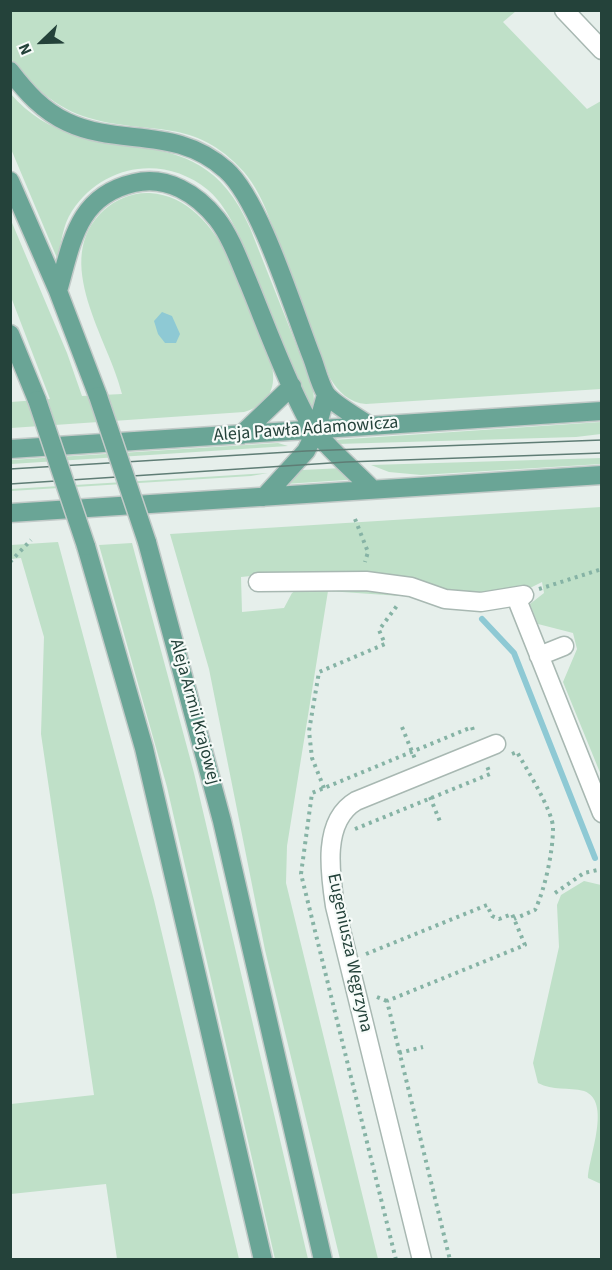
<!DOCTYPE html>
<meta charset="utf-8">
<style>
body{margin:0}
#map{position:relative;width:612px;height:1270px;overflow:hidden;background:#e6efeb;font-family:"Source Sans 3",sans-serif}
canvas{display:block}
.frame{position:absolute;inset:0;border:12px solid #24423a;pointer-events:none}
.north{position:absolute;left:12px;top:12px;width:60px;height:60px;-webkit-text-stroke:4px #f7fbf9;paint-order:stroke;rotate:247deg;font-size:16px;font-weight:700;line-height:24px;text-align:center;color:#24423a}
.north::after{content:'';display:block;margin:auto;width:21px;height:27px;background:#24423a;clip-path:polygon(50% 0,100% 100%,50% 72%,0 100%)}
</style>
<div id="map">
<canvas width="612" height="1270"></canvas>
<div class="frame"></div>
<div class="north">N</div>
</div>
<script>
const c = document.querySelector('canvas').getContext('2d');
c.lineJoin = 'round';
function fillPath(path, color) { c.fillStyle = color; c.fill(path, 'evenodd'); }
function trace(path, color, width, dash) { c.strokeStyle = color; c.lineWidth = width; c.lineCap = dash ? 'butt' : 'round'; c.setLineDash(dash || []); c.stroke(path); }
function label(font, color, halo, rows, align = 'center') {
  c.font = font + ' "Source Sans 3",sans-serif'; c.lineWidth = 4.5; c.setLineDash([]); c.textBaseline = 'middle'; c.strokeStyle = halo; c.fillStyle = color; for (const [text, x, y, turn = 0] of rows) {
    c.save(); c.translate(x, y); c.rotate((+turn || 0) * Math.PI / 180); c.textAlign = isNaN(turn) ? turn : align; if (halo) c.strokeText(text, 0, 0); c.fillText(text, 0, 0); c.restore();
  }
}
fillPath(new Path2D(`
 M11,11H516L503,22L587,109L601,101V389L366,404C350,403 338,392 330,378C315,341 301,304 287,267C275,236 266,198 244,172C194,116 151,136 89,118C55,108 32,86 11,59Z
 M10,93C87,183 196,101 250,228L313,387L315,415L304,396L237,231C229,216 221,201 208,190C164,154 103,164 72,211C62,226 62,243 57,258L11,149Z
 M150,193C224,198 250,310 272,367C277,390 266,406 244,412L11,428V402L50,399L11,297L10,218L67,353L82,396L122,394C110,341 49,260 104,210C116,199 133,192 150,193Z
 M601,422V434L576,437L337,444L334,440Z
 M278,443L288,446L11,464V460Z
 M602,458L601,464L421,475L389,472L371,465Z
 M343,468L360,479L285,484L302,470Z
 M268,473L251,476L11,491V489Z
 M601,507V775L563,682L577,649L573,633L538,624L530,604L544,593L542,582L524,591L497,596L261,575L241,577L242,612L284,608L292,593L302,586L404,591L400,596L328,591L287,846L286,883L378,1259H340L265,950L209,669L170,534Z
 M58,542L154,900L239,1259H117L106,1184L11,1194V1104L94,1095L41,734L44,637L21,558L11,559V545Z
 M132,543L194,773L308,1259H275L167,787L99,545Z
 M584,881L601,885V1184L588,1178C589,1156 612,1101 584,1091C568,1087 553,1091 538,1083L533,1063L559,947L557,905L561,895Z`), '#bfe0c8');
fillPath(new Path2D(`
 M162,312L172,316L180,334L176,343H165L158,334L154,321Z`), '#8ec9d4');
trace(new Path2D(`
 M482,619L514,653L595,858`), '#8ec9d4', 6);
const minor = new Path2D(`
 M564,10L602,50
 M258,582L366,581L411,587L445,599L481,602L524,595
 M516,597L602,813
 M539,656L564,646
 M422,1260L335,906C330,873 322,821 356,801L496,744`);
const major = new Path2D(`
 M10,71C26,92 43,111 67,122C120,147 176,125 226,170C260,200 293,309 311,355C316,367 319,383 326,394C333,404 359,418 370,426
 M10,181L58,291L98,396
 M58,291C72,242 77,196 134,183C167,175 197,194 217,219C231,237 240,263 249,284C267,328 283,373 305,415C320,443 350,466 372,489
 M10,334L37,400
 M241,435L292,386
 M10,449L602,411
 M264,497L306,451L316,431L326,395
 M10,513L602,475
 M147,542L222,821L323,1260
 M86,546L144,748L263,1260`);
trace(minor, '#a8b8b2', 21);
trace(major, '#c2cac8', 21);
trace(new Path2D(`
 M355,519L368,552L365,562
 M10,562L31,540
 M539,589L602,569
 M402,727L415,759
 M512,754L517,752C526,768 553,811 553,828C553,852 545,889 535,910L514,919
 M324,788L312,758L309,731L319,672L385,644L379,630L399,603
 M430,797L441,824
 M355,829L490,774L487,766
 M555,893L584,873L602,869
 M366,954L487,905L492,916L499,919L512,914L525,945L387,1001L450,1260
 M377,997L387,1001
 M399,1053L423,1047
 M396,1260L301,874L312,793L472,727L474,734`), '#86b3a5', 4, [3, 4.5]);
trace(minor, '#fff', 18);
trace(major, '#6aa596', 18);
trace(new Path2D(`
 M10,469L306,451L602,440
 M10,484L346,462L602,453`), '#5f7d75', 1.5);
const majorBridge = new Path2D(`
 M98,396L147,542
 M37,400L86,546`);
trace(majorBridge, '#c2cac8', 21, []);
trace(majorBridge, '#6aa596', 18);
label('18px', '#24423a', '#f7fbf9', [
 ["Aleja Pawła Adamowicza",306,430,-4],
 ["Aleja Armii Krajowej",194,712,75],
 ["Eugeniusza Węgrzyna",349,953,78]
]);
</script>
